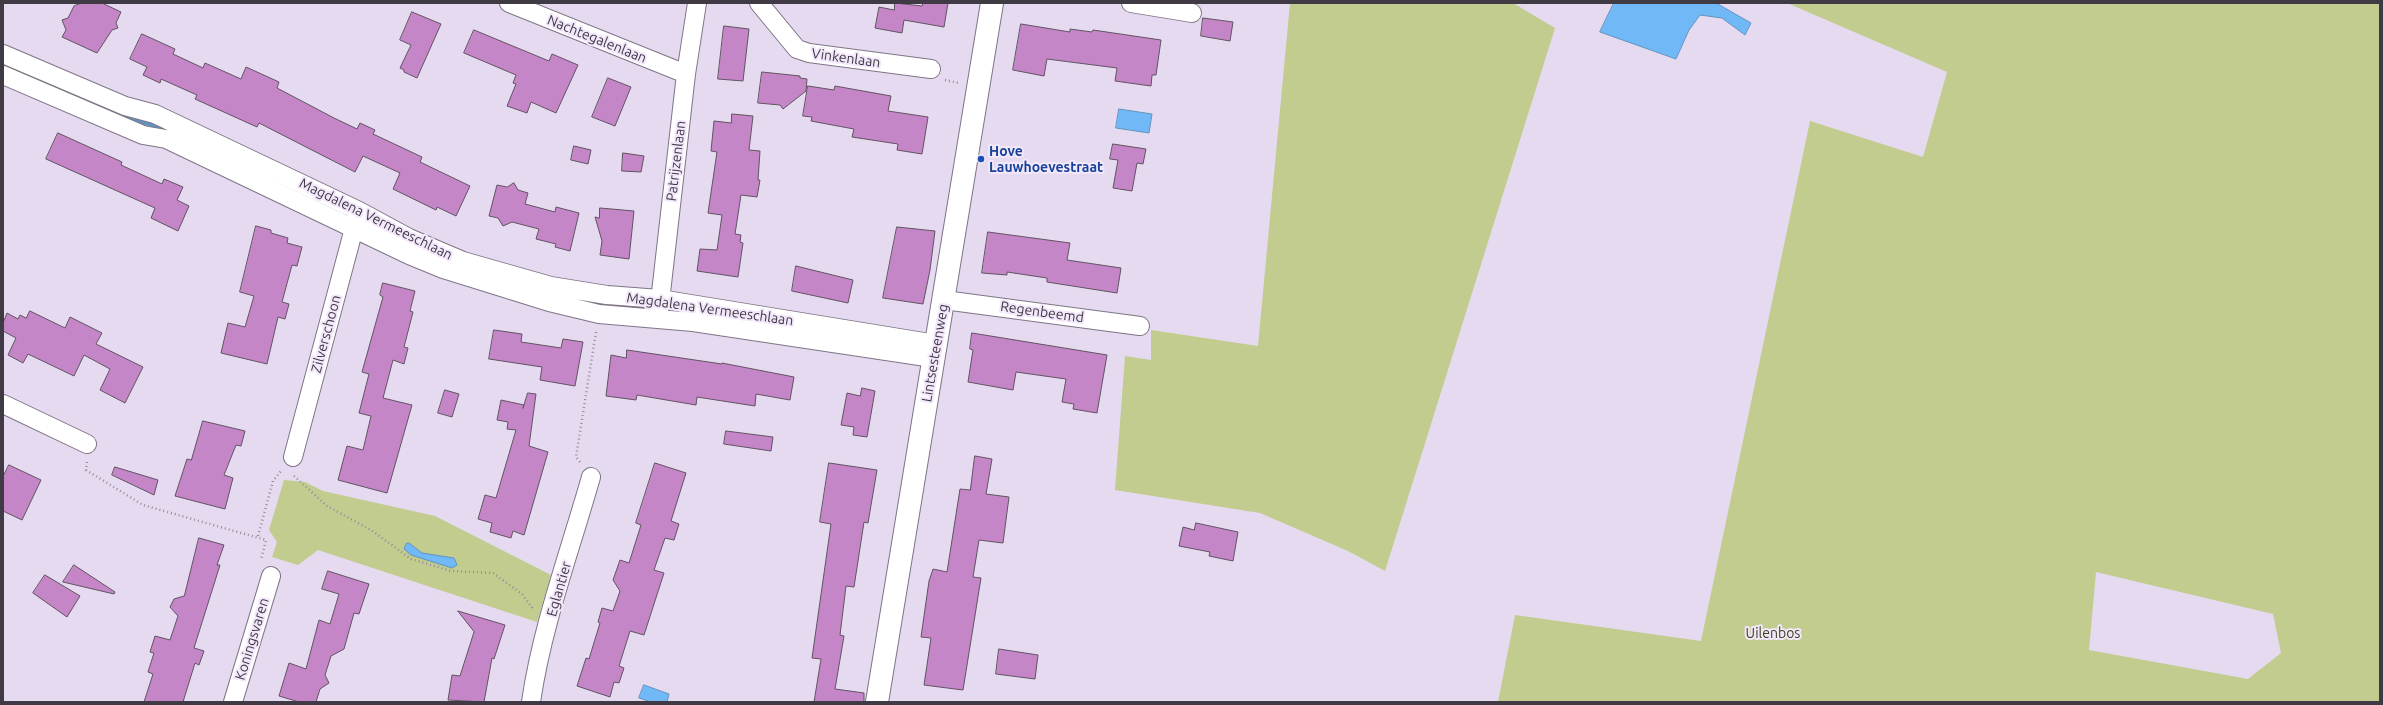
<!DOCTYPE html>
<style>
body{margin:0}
#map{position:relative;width:2383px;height:705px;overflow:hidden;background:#e5daef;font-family:Ubuntu,sans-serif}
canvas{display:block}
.frame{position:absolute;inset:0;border:4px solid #3f3a43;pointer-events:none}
</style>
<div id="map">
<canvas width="2383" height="705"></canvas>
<div class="frame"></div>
</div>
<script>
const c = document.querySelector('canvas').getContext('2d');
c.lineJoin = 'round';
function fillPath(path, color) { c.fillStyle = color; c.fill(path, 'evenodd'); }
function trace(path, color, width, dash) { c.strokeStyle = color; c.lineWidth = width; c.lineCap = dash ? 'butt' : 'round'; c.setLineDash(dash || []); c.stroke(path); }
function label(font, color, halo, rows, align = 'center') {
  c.font = font + ' Ubuntu,sans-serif'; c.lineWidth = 4; c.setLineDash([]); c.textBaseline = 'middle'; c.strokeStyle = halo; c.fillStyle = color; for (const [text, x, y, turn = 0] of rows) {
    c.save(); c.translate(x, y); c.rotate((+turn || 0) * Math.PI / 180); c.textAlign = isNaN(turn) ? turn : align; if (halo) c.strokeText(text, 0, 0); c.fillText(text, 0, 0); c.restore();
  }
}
fillPath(new Path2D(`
 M1290,3H1513L1555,28L1385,571L1348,551L1260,513L1115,490L1125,356L1151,360V330L1258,346Z
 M1787,3H2380V702H1498L1515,615L1701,641L1810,121L1923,157L1947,72ZM2096,572L2273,614L2281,653L2248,679L2089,650Z
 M284,480L305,482L323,491L435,516L551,575L537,622L318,550L298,565L272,557L277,542L269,530Z`), '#c1cc8e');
const water = new Path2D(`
 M1614,3H1716L1751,23L1745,35L1722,18L1700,15L1689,30L1676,59L1600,32Z
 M1119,109L1152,114L1149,133L1116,128Z
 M409,543L422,553L454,558L457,565L452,568L411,555L404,549L406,544Z
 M644,685L669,694L667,702H651L639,698Z`);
fillPath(water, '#71b9f6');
trace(water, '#6293c0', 1);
trace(new Path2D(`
 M71,93L135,120L156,125L175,133
 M588,302L612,305`), '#6293c0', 5.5);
const building = new Path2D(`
 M82,3H102L121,12L116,23L118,28L112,30L97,53L62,37L66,30L62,20L68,18L74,6Z
 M895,3L922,6L923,3H948L944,27L904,20L902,33L875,28L879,7L894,10Z
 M412,12L441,24L417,78L404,72V70L400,68L411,45L400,40Z
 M1203,18L1233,22L1230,41L1201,36Z
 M1021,24L1070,32V29L1092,32L1093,30L1161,40L1156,75H1152L1151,86L1115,81L1117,68L1047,59L1044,76L1013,70Z
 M724,26L749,29L743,81L718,79Z
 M474,30L549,61L552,54L578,65L556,113L531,102L527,113L507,106L516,84L513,83L516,75L464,53Z
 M142,34L175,49L173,54L203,68L205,63L241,79L246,67L279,82L277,88L334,118L357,129L360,123L375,130L373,134L422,157L420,162L470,186L456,216L437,207L436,210L393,189L400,173L363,156L355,172L259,123L257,127L195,99L197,95L161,79L160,83L143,75L147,67L130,59Z
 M762,72L800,76V78L807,79L806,91L783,109L780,105L758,103Z
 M608,78L631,87L615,126L592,117Z
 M808,86L834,90L835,86L891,96L888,111L928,117L922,154L897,150L898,144L852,137L854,129L811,121L812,117L803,116Z
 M732,114L753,116L749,150L760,151L758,180H760L757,197L741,195L735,234L741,235L740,242L743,243L738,277L697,271L700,249L717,250L722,215L708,213L717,152L711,151L714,121L731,123Z
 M58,133L122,162L121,165L162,184L164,179L183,187L177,200L189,206L178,231L151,218L155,208L46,159Z
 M1113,144L1146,149L1143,164L1137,163L1132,191L1113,188L1118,160L1110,159Z
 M574,146L591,150L588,164L571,160Z
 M623,153L644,156L641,172L622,171Z
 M514,183L518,190L528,193L525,204L555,212L556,207L579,213L570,251L555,247L556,244L536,239L539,229L512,222L503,226L498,218L489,216L497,185L507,187Z
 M600,208L634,211L629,259L600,255L602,241L595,217L599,218Z
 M256,226L271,230V233L288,238L287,243L302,247L297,266L292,265L282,302L289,304L285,319L278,317L267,364L221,353L228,323L245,327L254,296L240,292Z
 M897,227L935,231L930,270L923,304L883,298Z
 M988,232L1070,243L1067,260L1121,268L1117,293L1047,282V278L1007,272V275L982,273Z
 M796,266L853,280L848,303L792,291Z
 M383,283L415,291L410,311L413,312L404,347L408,348L404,364L393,360L383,398L412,405L387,493L338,480L347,446L363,450L371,416L359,413L369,374L362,372L383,297L380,295Z
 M30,311L65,328L70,317L102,333L96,344L143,367L125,403L100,390L110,369L84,355L74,376L28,354L23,363L8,355L16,338L3,331V323L7,313L18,319L20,315L26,318Z
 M494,330L522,334L521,342L561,348L563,339L583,342L575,386L540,380L542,367L489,359Z
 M972,333L1107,355L1097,413L1073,409L1074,404L1062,402L1066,379L1016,372L1013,390L968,382L973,350L970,349Z
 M627,350L722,364V363L794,377L790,400L756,394L755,406L697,397L696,405L637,395L636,400L606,396L611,355L626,358Z
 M862,388L875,391L867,437L853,435L854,427L841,425L847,393L860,396Z
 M445,390L459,394L452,417L438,413Z
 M528,393L536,394L529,446L548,452L524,535L513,531L511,538L490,532L492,523L478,519L485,495L496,498L516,430L507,429L508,422L497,420L501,400L524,405L523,408Z
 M203,421L245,431L241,446L236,445L224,475L233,478L225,509L175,496L187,459L191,460Z
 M726,431L773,437L771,451L724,444Z
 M975,456L992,459L986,494L1009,497L1003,543L979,540L973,577L981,578L963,690L924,685L931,638L921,637L929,581L933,569L947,572L960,489L970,490Z
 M655,463L686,473L671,521L679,524L674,540L665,538L654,570L664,573L644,635L630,631L619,666L624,668L619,683L614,682L610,697L577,686L586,658L589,659L600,623L598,622L602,608L613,611L620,591L613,580L620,560L629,563L641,525L636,523Z
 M829,463L877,470L868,523L864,522L854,587L846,586L840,635L844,636L835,689L864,693V702H814L821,659L812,658L831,524L820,522Z
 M9,465L41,480L22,520L3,511V477Z
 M115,467L158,480L154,495L112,475Z
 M1196,523L1238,532L1233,561L1209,556L1210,552L1179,546L1183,527L1194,530Z
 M199,538L224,545L217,565H220L194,648L204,651L199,665L195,663L183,702H144L153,674L148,672L154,653L150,652L155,636L170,640L178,616L170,607L174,599L184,596Z
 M74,565L115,592L114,594L63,582Z
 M328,571L369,584L359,614L354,613L344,649L331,656L325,675L329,683L320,689L316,702H299L279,696L289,663L306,669L319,620L330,624L339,594L322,589Z
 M45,575L80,596L67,617L33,593Z
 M458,611L505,625L494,659L492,658L484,702L448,700L452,675L460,676L474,632Z
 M999,649L1038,655L1035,679L996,674Z`);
fillPath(building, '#c486c7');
trace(building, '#615362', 1);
const street = new Path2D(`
 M509,3L686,74
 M759,3L797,49L809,53L931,69
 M1131,3L1192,13
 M3,54L125,106L155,114L359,211L409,238L463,261L551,286L607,295L660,299L936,344
 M3,75L143,135L166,139L409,255L443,269L549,302L599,314L693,322L933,358
 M944,300L1140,326
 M659,310L686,74L697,3
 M3,404L87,444
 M293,457L357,217
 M233,702L271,576
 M531,702C542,626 570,551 591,477`);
const secondary = new Path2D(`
 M877,702L992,3`);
trace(street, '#7f7587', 20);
trace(secondary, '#7f7587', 24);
trace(new Path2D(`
 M945,80L959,83
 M87,462L86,470L143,505L266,540L261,560
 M580,462L576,457L596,332
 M294,476L327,506L371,530L411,559L451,571L493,573L522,594L533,609
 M258,536L273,481L281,471`), '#958d9c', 2.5, [1, 3]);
trace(street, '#fff', 18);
trace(secondary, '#fff', 22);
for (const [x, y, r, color] of [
 [981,159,4,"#1a4fb4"]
]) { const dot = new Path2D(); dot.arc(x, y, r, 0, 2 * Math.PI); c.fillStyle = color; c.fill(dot); trace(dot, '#f3e7fc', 1.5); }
label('14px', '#3f3a43', '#f3e7fc', [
 ["Nachtegalenlaan",597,39,22],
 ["Vinkenlaan",846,58,8],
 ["Patrijzenlaan",676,161,-83],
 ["Magdalena Vermeeschlaan",376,219,26],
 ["Magdalena Vermeeschlaan",710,309,8],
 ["Regenbeemd",1042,312,8],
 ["Zilverschoon",326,334,-75],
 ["Lintsesteenweg",935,353,-80],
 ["Eglantier",559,589,-74],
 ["Koningsvaren",252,639,-73]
]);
label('bold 14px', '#164399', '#f3e7fc', [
 ["Hove",989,151],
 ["Lauwhoevestraat",989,167]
], 'left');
label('14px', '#3d421d', '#f3e7fc', [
 ["Uilenbos",1773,633]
]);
</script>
